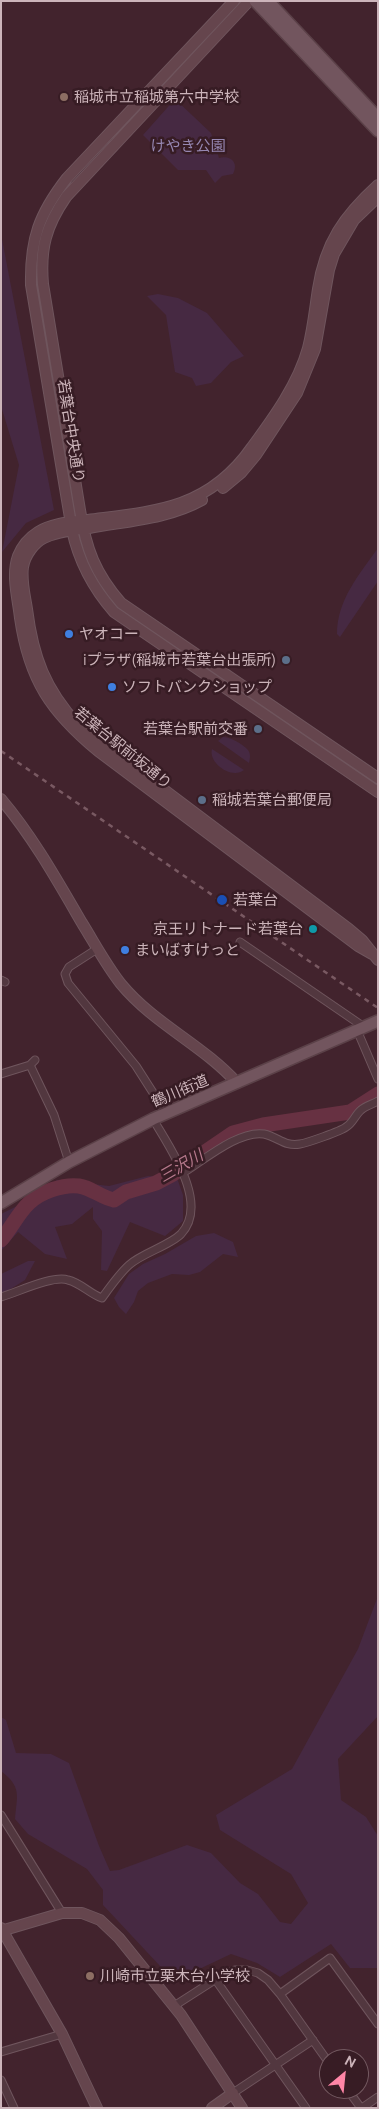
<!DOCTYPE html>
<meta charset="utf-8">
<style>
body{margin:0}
#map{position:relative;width:379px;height:2109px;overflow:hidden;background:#42232d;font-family:Ubuntu,sans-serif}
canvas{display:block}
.frame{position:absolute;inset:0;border:2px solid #ccb4ba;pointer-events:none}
.north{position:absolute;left:319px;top:2049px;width:50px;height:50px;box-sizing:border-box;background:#371c24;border:1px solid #735960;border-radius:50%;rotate:28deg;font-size:14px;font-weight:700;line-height:20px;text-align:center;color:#ccb4ba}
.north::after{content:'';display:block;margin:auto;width:18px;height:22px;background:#ff86a7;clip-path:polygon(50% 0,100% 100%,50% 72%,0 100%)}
</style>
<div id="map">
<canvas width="379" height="2109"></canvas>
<div class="frame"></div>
<div class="north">N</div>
</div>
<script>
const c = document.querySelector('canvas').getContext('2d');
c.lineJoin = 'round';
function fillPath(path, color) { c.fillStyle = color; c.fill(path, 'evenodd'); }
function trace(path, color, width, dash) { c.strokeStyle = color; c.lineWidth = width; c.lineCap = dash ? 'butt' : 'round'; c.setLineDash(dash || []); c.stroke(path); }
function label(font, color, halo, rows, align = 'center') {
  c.font = font + ' Ubuntu,"Noto Sans JP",sans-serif'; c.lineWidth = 5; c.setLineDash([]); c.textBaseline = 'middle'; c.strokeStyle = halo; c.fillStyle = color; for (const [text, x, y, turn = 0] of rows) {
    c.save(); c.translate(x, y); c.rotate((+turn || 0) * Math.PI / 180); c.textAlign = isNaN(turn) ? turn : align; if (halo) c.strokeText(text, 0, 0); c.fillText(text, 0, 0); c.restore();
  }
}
fillPath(new Path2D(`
 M175,99L211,133L219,158C231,155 239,163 233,174L222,176L215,183L206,170H178L143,135Z
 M1,234L54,510L26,523L2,552L19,465L1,406Z
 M158,294L178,298L207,313L244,356L231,362L211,383L196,386L192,378L175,372L166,315L147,296Z
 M378,548V581L340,637L337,634C337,600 359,575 378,548Z
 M223,737C230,737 243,744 248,750C251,754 250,759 249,763L218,741Z
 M212,749L244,770C232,780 208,763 212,749Z
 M148,1176L177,1178L183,1195V1221L165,1236L130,1222L107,1271L101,1270L102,1231L93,1219V1207L72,1224L55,1227L67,1259L45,1254L18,1232L1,1251V1214L35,1197L57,1180L109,1186Z
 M214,1233L233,1242L238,1257L223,1254L200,1272L189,1275L172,1274L148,1283L138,1291L134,1302L126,1314L119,1307L114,1298L129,1274L143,1264L165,1254L196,1236Z
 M28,1261H35L25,1280L1,1295V1274Z
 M378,1596V1716L338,1759L341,1800L366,1817L378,1836V1968H350L331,1944L280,1977L257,1963L231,1954L174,1981L103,1905V1890L87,1869L28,1834L15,1819C17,1795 22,1787 1,1771V1717L6,1720L16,1753L51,1754L69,1763L99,1846L110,1871L119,1870L187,1845L211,1853L240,1883L258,1894L280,1922L291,1924L308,1903L291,1874L220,1830L216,1815L292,1769L358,1649Z`), '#462942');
trace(new Path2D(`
 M1,1240C11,1229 18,1213 29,1203C40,1192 63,1184 79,1186C92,1188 102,1198 114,1200L126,1192L156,1183L173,1174L233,1133L263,1125L350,1112L378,1094`), '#673142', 15);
const street = new Path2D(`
 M240,942L364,1027
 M97,949L69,967L65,974L68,983L136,1066L166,1113
 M1,980L5,982
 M357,1030L378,1079
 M35,1060L30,1065L54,1115L69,1162
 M1,1074L30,1065
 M183,1173C204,1160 239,1130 264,1134C278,1137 285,1147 300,1144C307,1143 341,1131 346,1127C353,1123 355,1115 361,1110C365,1106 373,1104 378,1101
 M1,1297C18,1292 53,1275 68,1280C81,1283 90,1294 102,1298C110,1287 119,1274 129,1265C142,1253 169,1246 181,1234C210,1203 169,1147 153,1119
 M1,1815L62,1913
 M215,1979L306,2108
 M280,1994L330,1958L378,2024
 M174,2006L224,1974L235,1970H247L258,1973L268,1980L280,1994L329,2063
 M1,2052L62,2034
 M1,2080L14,2108
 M347,2089L361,2108
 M233,2093L313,2040
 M362,2108L378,2097`);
const secondary = new Path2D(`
 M234,1L67,178C39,214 30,239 31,285L72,530C79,562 92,587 114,612L378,792
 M249,1L66,197C46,226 40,248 43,284L80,510C86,549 95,573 121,603L378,778
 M223,488L241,473L256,455L297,393L315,349L329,270L334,254L354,220L378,197
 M202,500C168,519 127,521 89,528C74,530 58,531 44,538C34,543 25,555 23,567C21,581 25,596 27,609C33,657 45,689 78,725L349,929L362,940L378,960
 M1,799C33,837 57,880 82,923C95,944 106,965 121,984C154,1024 203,1045 237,1083
 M372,954L358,946L98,751C51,712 29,680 20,618C18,599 11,575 18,556C22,546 30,537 38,532C52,523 72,522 88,520C118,516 153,513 181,503C211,492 234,473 252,447C274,417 298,384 308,348C313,329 315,308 318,289C325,243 344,216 378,185
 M1,1928L62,2034L97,2108
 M1,1931L62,1913H82L100,1920L119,1938L181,2015L242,2108
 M212,2108L233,2093`);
const primary = new Path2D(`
 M255,1L378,131
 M268,1L378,118
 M1,1203L69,1162L153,1119L378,1021`);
trace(street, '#6f555d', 9);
trace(secondary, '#6f555d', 12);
trace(primary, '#5b4148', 14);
trace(street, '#52373f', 7);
trace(secondary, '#65454d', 10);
trace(primary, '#72555e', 11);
trace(new Path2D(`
 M1,751L378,1008`), '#795962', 2.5, [5, 5]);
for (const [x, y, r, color] of [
 [64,97,5,"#8d6e63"],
 [69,634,5,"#3f7fe0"],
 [286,660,5,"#5c6f8a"],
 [112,687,5,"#3f7fe0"],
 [258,729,5,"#5c6f8a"],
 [202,800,5,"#5c6f8a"],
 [222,900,6,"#1a4fb4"],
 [313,929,5,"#0f9aa8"],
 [125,950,5,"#3f7fe0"],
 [90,1976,5,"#8d6e63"]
]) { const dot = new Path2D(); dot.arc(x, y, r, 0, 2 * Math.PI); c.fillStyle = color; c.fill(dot); trace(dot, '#371c24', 2); }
label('15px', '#ccb4ba', '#371c24', [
 ["稲城市立稲城第六中学校",74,97],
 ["ヤオコー",79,634],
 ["iプラザ(稲城市若葉台出張所)",276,660,"right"],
 ["ソフトバンクショップ",122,687],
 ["若葉台駅前交番",248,729,"right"],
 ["稲城若葉台郵便局",212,800],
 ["若葉台",233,900],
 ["京王リトナード若葉台",303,929,"right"],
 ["まいばすけっと",135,950],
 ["川崎市立栗木台小学校",100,1976]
], 'left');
label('15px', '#9687b2', '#371c24', [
 ["けやき公園",188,146]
]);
label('15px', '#ccb4ba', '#371c24', [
 ["若葉台中央通り",71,431,81],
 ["若葉台駅前坂通り",123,748,39],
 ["鶴川街道",180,1091,-23]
]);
label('italic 16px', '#b6798c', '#371c24', [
 ["三沢川",181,1166,-30]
]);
</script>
